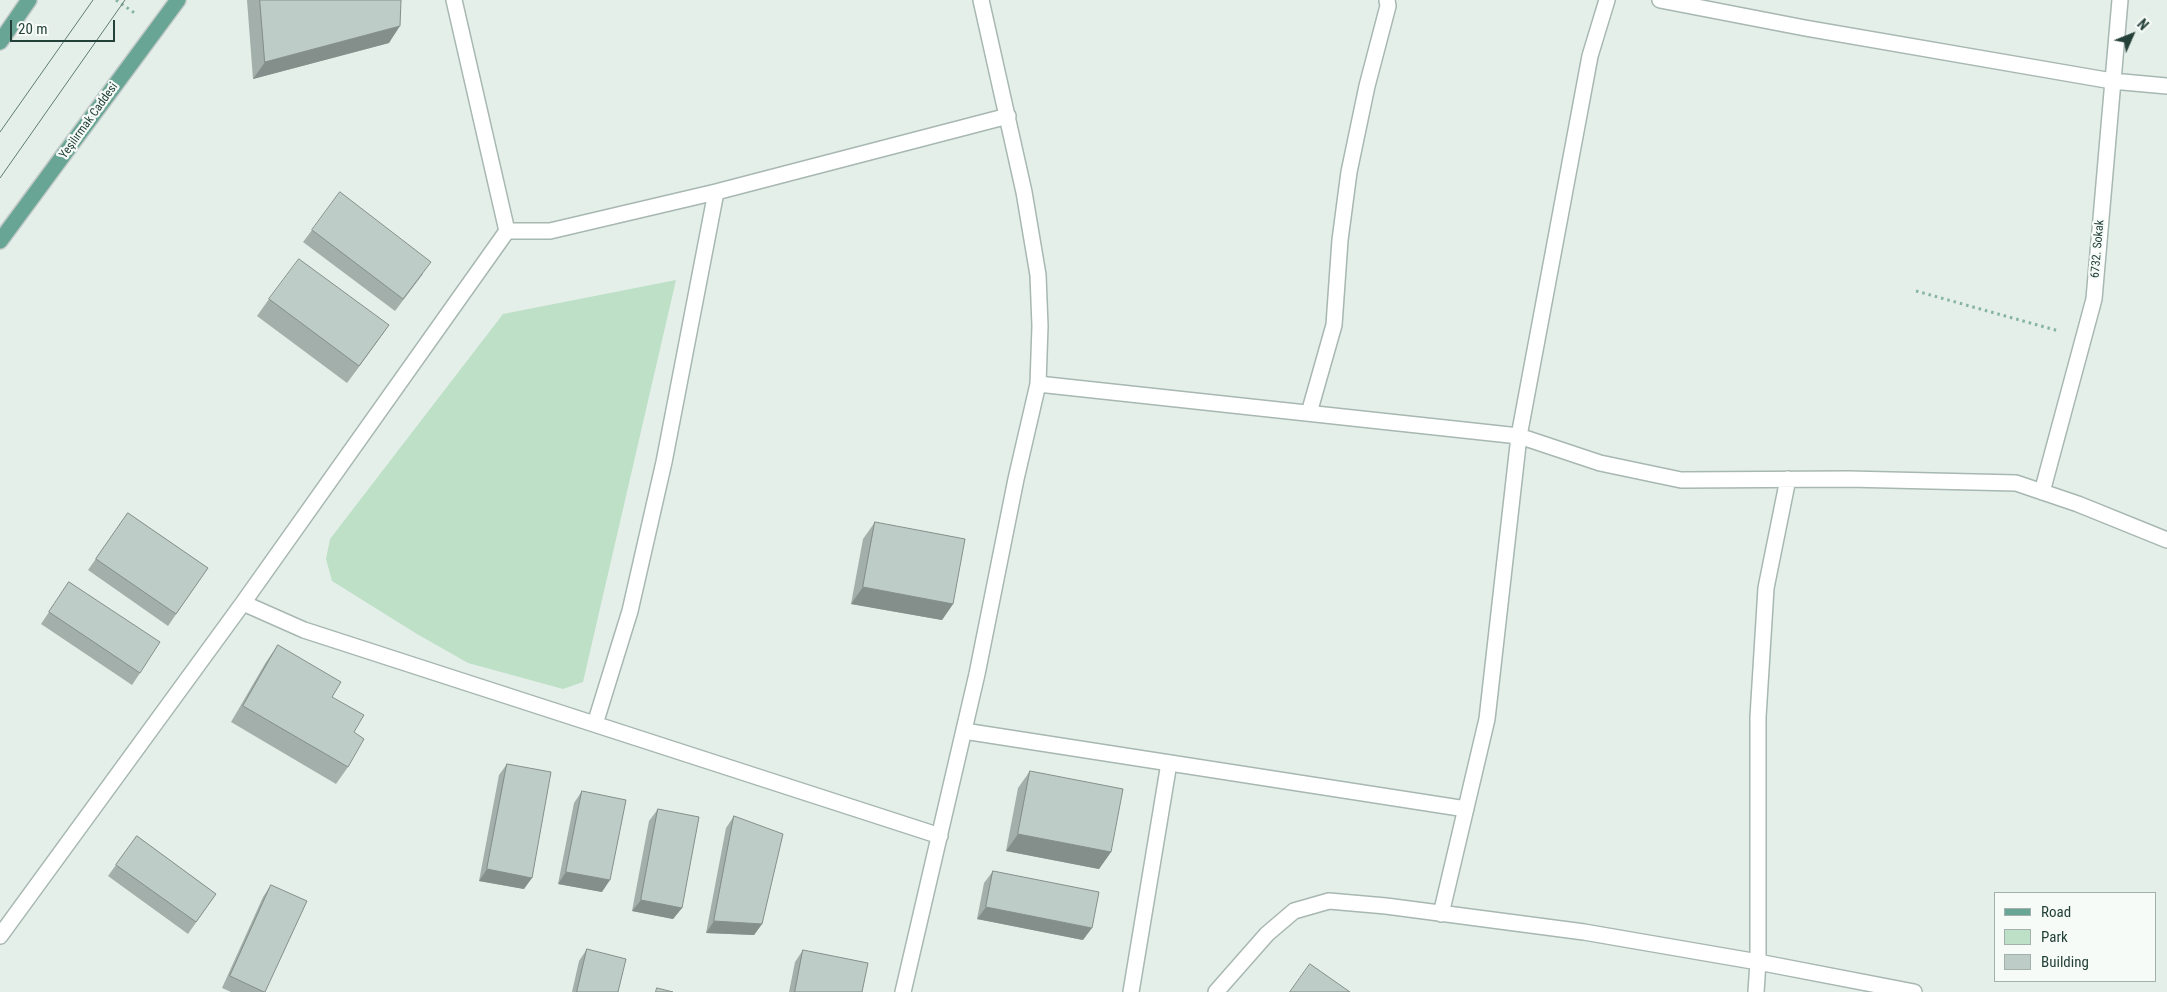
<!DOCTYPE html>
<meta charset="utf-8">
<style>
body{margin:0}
#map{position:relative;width:2167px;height:992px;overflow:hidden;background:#e5efea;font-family:"Roboto Condensed",sans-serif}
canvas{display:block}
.legend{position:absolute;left:1994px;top:892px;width:162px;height:90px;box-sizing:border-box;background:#f6fbf8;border:1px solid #a2b1ac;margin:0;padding:6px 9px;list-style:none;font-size:15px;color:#244139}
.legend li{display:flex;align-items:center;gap:10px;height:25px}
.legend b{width:25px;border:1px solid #a2b1ac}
.north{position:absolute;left:2107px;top:10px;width:50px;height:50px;-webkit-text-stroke:4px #f6fbf8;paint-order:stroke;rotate:46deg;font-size:14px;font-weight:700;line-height:20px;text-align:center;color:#244139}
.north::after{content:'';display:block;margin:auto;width:18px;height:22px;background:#244139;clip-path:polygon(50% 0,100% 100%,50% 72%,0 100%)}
.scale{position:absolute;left:10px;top:20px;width:105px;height:22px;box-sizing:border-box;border:2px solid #244139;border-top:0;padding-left:6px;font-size:15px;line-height:18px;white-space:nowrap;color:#244139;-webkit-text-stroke:4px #f6fbf8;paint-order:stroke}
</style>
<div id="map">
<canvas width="2167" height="992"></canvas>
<ul class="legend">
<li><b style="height:6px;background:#69a595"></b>Road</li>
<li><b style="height:14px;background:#bee0c7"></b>Park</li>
<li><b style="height:14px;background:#bdccc6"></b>Building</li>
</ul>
<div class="north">N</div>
<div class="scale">20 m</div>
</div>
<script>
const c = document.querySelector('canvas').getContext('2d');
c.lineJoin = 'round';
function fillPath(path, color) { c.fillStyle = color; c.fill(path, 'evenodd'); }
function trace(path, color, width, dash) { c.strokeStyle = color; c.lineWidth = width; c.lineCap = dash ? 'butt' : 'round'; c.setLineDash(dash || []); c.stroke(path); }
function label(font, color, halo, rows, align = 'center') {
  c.font = font + ' "Roboto Condensed",sans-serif'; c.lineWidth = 4.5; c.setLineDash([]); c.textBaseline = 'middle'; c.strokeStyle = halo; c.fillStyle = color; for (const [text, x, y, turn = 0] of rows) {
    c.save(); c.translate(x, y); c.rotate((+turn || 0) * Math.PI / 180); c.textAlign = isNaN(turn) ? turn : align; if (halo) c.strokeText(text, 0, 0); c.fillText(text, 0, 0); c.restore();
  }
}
fillPath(new Path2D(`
 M676,280L583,682L563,689L468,663L417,634L332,581L326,559L330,539L503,314Z`), '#bee0c7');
const minor = new Path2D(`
 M1660,0L1805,28L2112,81L2167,86
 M507,231H550L716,192L1008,116
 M1038,384L1519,436L1600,463L1681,480L1848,479L2016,483L2078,504L2167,540
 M1309,413L1334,325L1340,240L1349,172L1367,86L1388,6L1387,0
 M2042,492L2094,299L2120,0
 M243,603L304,630L940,836
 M595,724L630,611L664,462L716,192
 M964,731L1466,809
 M1441,914L1487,719L1519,436L1590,56L1607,0
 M0,936L243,603L507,231L454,0
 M903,992L977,674L1016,479L1038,384L1040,326L1038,275L1024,192L981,0
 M1131,992L1169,763
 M1216,992L1267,934L1294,911L1329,901L1386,906L1584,932L1758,962L1914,992
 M1756,992L1758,962V717L1766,588L1788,479`);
const primary = new Path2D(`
 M0,42L29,0
 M0,241L178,0`);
trace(minor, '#a7b7b1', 18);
trace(primary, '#c2cac8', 18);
trace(new Path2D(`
 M116,0L136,14
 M1916,291L2059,331`), '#85b3a4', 3, [2.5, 4]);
trace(minor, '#fff', 15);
trace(primary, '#69a595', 15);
trace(new Path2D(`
 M0,132L93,0
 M0,178L125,0`), '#5f7c74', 1);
fillPath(new Path2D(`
 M247,0H401L389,43L253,79Z
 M312,230L423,274L395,311L303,242Z
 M269,299L389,325L347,383L257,316Z
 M128,513L208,568L168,626L88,570Z
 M875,522L953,604L942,620L851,604L863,539Z
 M69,582L140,673L132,685L41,624Z
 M278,645L332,697L354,732L348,767L336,784L231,722L266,662Z
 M507,764L524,889L479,881L499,775Z
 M1030,771L1111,852L1099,869L1006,851L1018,788Z
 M582,791L602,892L558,884L574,803Z
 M658,809L682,908L673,919L632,911L649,821Z
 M734,816L762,924L754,935L706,933L726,828Z
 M137,836L216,894L188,934L108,876Z
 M993,871L1083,940L977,919L984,883Z
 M271,885L265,992H231L222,988L263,897Z
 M587,949L618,992H572L579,961Z
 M803,950L862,992H789L795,962Z`), '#a3afaa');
fillPath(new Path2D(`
 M400,26L389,43L253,79L265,62Z
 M389,325L377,342L347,383L359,366Z
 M863,587L953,604L942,620L851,604Z
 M1018,834L1111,852L1099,869L1006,851Z
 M487,869L532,878L524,889L479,881Z
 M566,872L610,880L602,892L558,884Z
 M641,900L682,908L673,919L632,911Z
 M986,907L1092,928L1083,940L977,919Z
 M714,921L762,924L754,935L706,933Z`), '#848f8b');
const building = new Path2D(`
 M260,0H401L400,26L265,62Z
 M340,192L431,262L403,299L312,230Z
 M299,259L389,325L359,366L269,299Z
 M128,513L208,568L176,614L96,559Z
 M875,522L965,539L953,604L863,587Z
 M69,582L160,642L140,673L49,612Z
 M278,645L341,682L332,697L364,715L354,732L364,739L348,767L243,706Z
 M507,764L551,772L532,878L487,869Z
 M1030,771L1123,789L1111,852L1018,834Z
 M582,791L626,800L610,880L566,872Z
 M658,809L699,817L682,908L641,900Z
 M734,816L783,834L762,924L714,921Z
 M137,836L216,894L196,922L116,865Z
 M993,871L1099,892L1092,928L986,907Z
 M271,885L307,901L265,992H264L230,976Z
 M587,949L626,959L618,992H577Z
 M803,950L868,963L862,992H795Z
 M1310,964L1350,992H1290Z
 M657,988L673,992H656Z`);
fillPath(building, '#bdccc6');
trace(building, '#848f8b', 1);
label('12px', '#244139', '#f6fbf8', [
 ["Yeşilırmak Caddesi",89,121,-54],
 ["6732. Sokak",2098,249,-85]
]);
</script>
